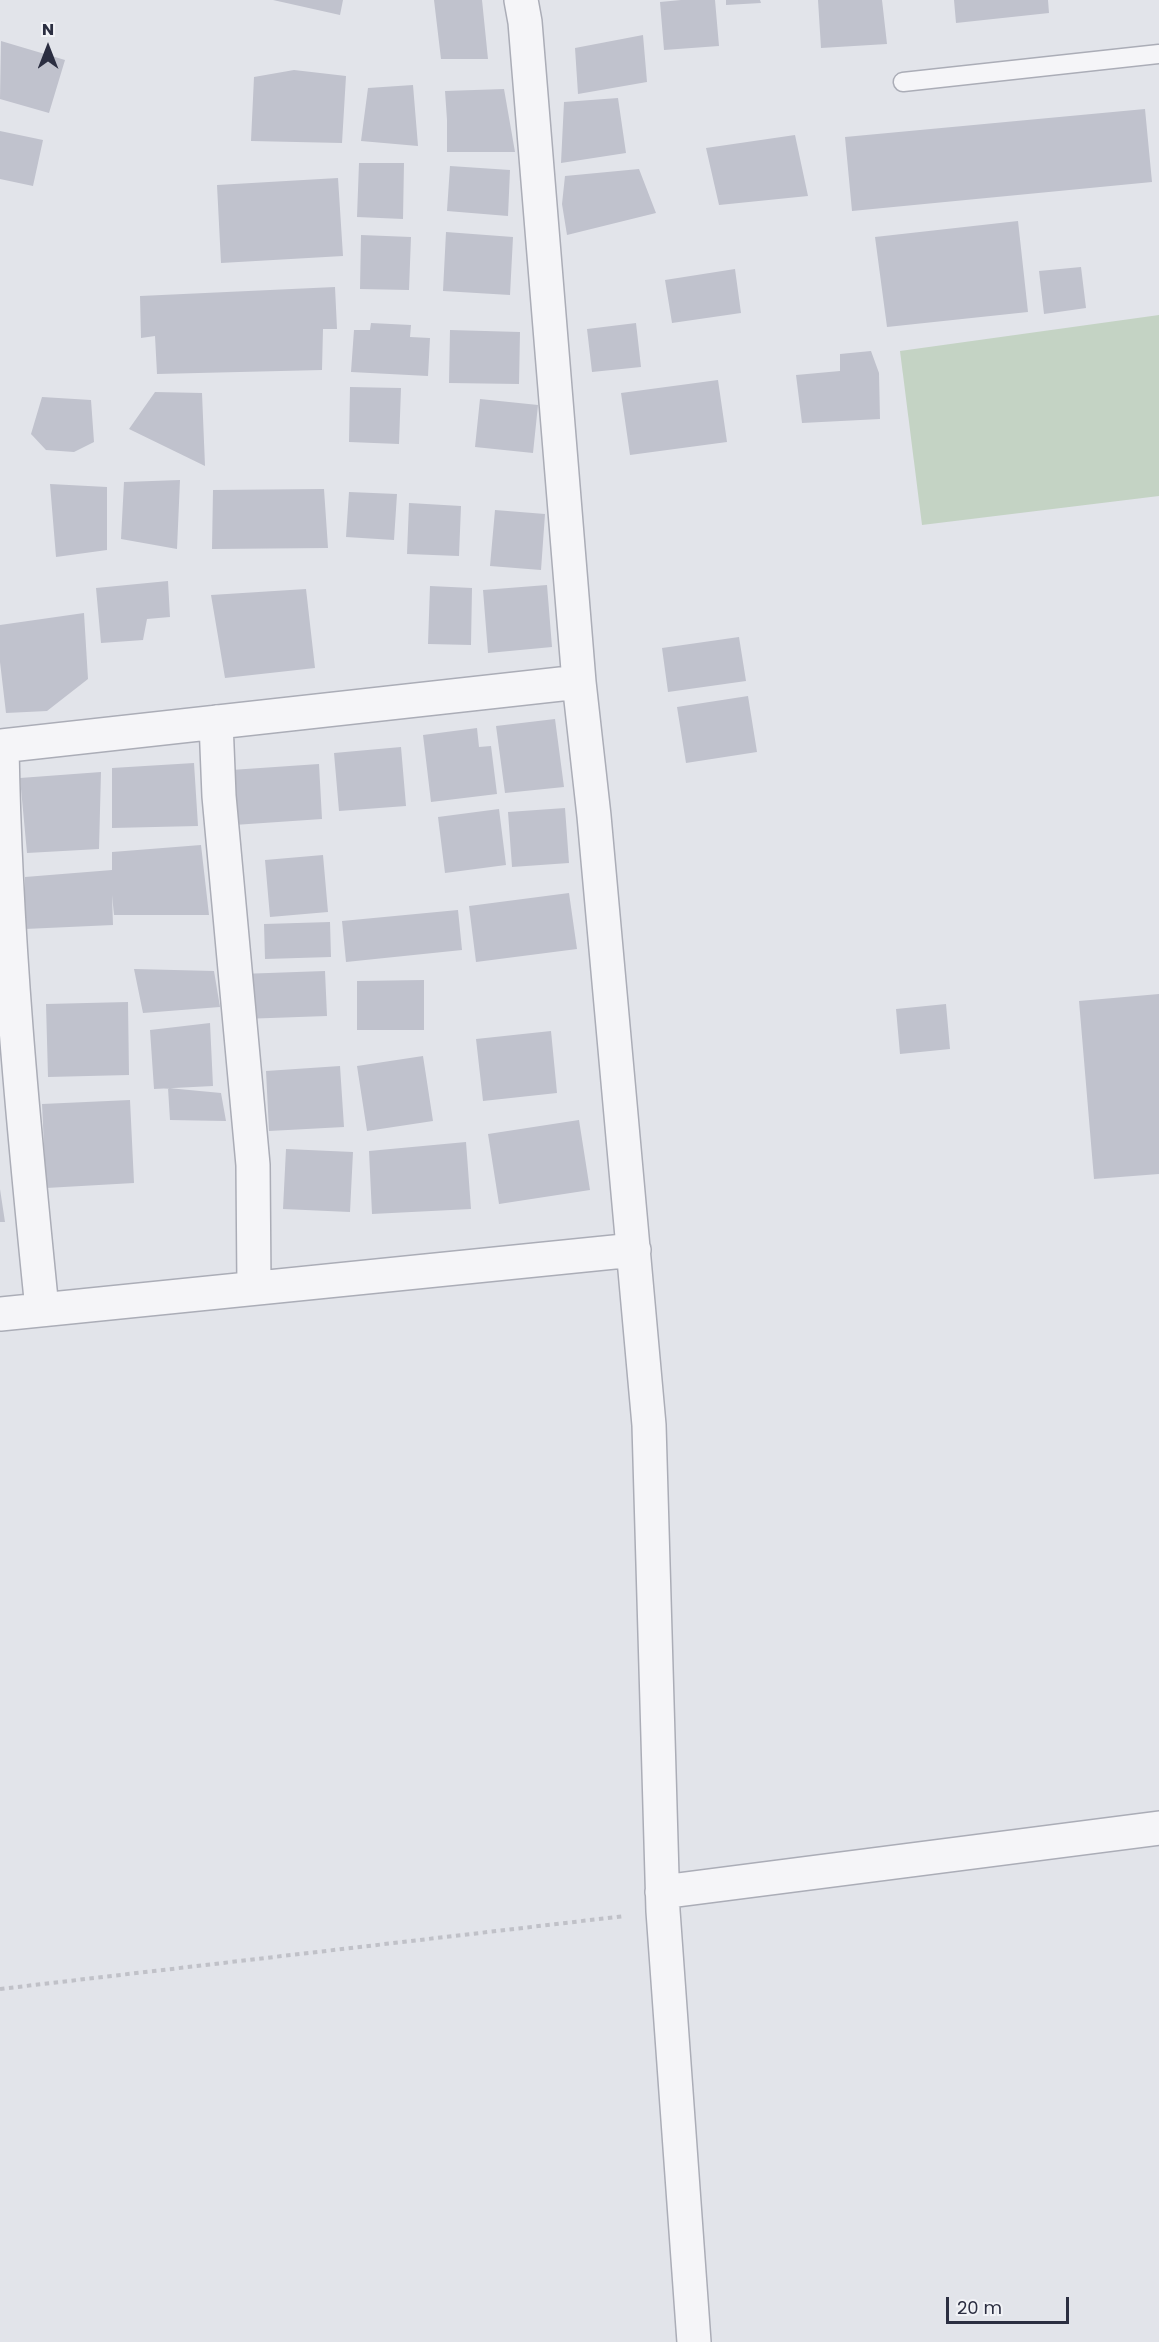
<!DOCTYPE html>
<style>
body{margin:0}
#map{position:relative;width:1159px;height:2342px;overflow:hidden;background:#e2e4ea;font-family:Poppins,sans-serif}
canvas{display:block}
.north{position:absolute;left:18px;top:18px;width:60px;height:60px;-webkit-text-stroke:4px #f2f3f7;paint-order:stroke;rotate:0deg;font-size:16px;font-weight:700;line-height:24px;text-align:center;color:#2b2e41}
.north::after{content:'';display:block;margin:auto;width:21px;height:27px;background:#2b2e41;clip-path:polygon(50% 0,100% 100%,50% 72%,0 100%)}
.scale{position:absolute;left:946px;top:2297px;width:123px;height:27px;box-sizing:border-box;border:3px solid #2b2e41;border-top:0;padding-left:8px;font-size:18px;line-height:21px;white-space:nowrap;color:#2b2e41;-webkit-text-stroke:4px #f2f3f7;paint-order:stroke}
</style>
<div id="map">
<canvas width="1159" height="2342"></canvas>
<div class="north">N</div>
<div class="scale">20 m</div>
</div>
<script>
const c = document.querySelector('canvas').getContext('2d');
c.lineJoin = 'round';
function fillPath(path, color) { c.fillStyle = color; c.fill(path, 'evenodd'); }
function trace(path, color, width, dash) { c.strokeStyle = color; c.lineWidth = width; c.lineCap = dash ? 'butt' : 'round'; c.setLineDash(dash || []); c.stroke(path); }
fillPath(new Path2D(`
 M1159,315V496L922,525L900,351Z`), '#c4d3c4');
fillPath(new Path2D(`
 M273,0H343L340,15Z
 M434,0H482L488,59H441Z
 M681,0H715L719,46L664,50L660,2Z
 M726,0H760L761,3L726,5Z
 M818,0H882L887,44L821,48Z
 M954,0H1048L1049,13L956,23Z
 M643,35L647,82L578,94L575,48Z
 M1,41L65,60L49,113L0,99Z
 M294,70L346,76L342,143L251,141L254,77Z
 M413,85L418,146L361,141L368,88Z
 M504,89L515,152H447V120L445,91Z
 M618,98L626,153L561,163L564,102Z
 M1145,109L1152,182L852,211L845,137Z
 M0,131L43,140L33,186L0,179Z
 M795,135L808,196L719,205L706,148Z
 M359,163H404L403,219L357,217Z
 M450,166L510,170L508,216L447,211Z
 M639,169L656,213L567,235L562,204L565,176Z
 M338,178L343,256L221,263L217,185Z
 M1018,221L1028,312L887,327L875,237Z
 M446,232L513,237L510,295L443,291Z
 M361,235L411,237L409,290L360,289Z
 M1081,267L1086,308L1044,314L1039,271Z
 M735,269L741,313L672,323L665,280Z
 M335,287L337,329H323L322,370L157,374L155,336L141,338L140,296Z
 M371,323L411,325L410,337L430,338L428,376L351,372L354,330H370Z
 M636,323L641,367L592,372L587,329Z
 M450,330L520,332L519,384L449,383Z
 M871,351L879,373L880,419L802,423L796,375L840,371V354Z
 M718,380L727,442L630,455L621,393Z
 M350,387L401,388L399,444L349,442Z
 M155,392L202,393L205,466L129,429Z
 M42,397L91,400L94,442L74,452L46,450L31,434Z
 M480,399L538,405L533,453L475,447Z
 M180,480L177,549L121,539L124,482Z
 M50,484L107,487V550L56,557Z
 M324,489L328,548L212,549L213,490Z
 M349,492L397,494L394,540L346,537Z
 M409,503L461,506L459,556L407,554Z
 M495,510L545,514L541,570L490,566Z
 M168,581L170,617L147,619L143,640L101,643L96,588Z
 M547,585L552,647L488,653L483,590Z
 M430,586L472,588L471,645L428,644Z
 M306,589L315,668L225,678L211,595Z
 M84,613L88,679L47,711L6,713L0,662V625Z
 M739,637L746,681L668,692L662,648Z
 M748,696L757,752L686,763L677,707Z
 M555,719L564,787L505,793L496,726Z
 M477,728L479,747L491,746L497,794L431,802L423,735Z
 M401,747L406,806L339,811L334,753Z
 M194,763L198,826L112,828V768Z
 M319,764L322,819L234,825L231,770Z
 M101,772L99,849L27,853L20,778Z
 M565,808L569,863L512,867L508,812Z
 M499,809L506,865L445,873L438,817Z
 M201,845L209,915H114L112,895L113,925L25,929V877L112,870V852Z
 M323,855L328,912L270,917L265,860Z
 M569,893L577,949L476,962L469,906Z
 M458,910L462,950L346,962L342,921Z
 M330,922L331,957L265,959L264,924Z
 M134,969L214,971L220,1007L143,1013Z
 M325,971L327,1016L242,1019L240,974Z
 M424,980V1030H357V981Z
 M1159,994V1174L1094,1179L1079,1001Z
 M128,1002L129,1075L48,1077L46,1004Z
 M946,1004L950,1049L900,1054L896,1009Z
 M210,1023L213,1086L154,1089L150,1030Z
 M551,1031L557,1093L483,1101L476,1039Z
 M423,1056L433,1121L367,1131L357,1066Z
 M340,1066L344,1127L269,1131L266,1071Z
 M168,1088L221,1093L226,1121L170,1120Z
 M130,1100L134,1183L46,1188L42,1104Z
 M579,1120L590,1190L499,1204L488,1134Z
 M466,1142L471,1209L372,1214L369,1151Z
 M286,1149L353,1152L350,1212L283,1209Z
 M0,1189L5,1222H0Z`), '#c0c2cd');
const service = new Path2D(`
 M903,82L1159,54`);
const minor = new Path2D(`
 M521,0L525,22L579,682L594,816L649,1425L663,1911L694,2342
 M216,722L219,796L253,1165L254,1287
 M0,746L579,682
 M2,746C5,935 23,1122 42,1309
 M0,1314L634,1250
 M662,1892L1159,1828`);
trace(service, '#abadb7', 21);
trace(minor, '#abadb7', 36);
trace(new Path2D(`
 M0,1989L625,1916`), '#c0c1c8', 4, [4.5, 4.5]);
trace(service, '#f5f5f8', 18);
trace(minor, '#f5f5f8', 33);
</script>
